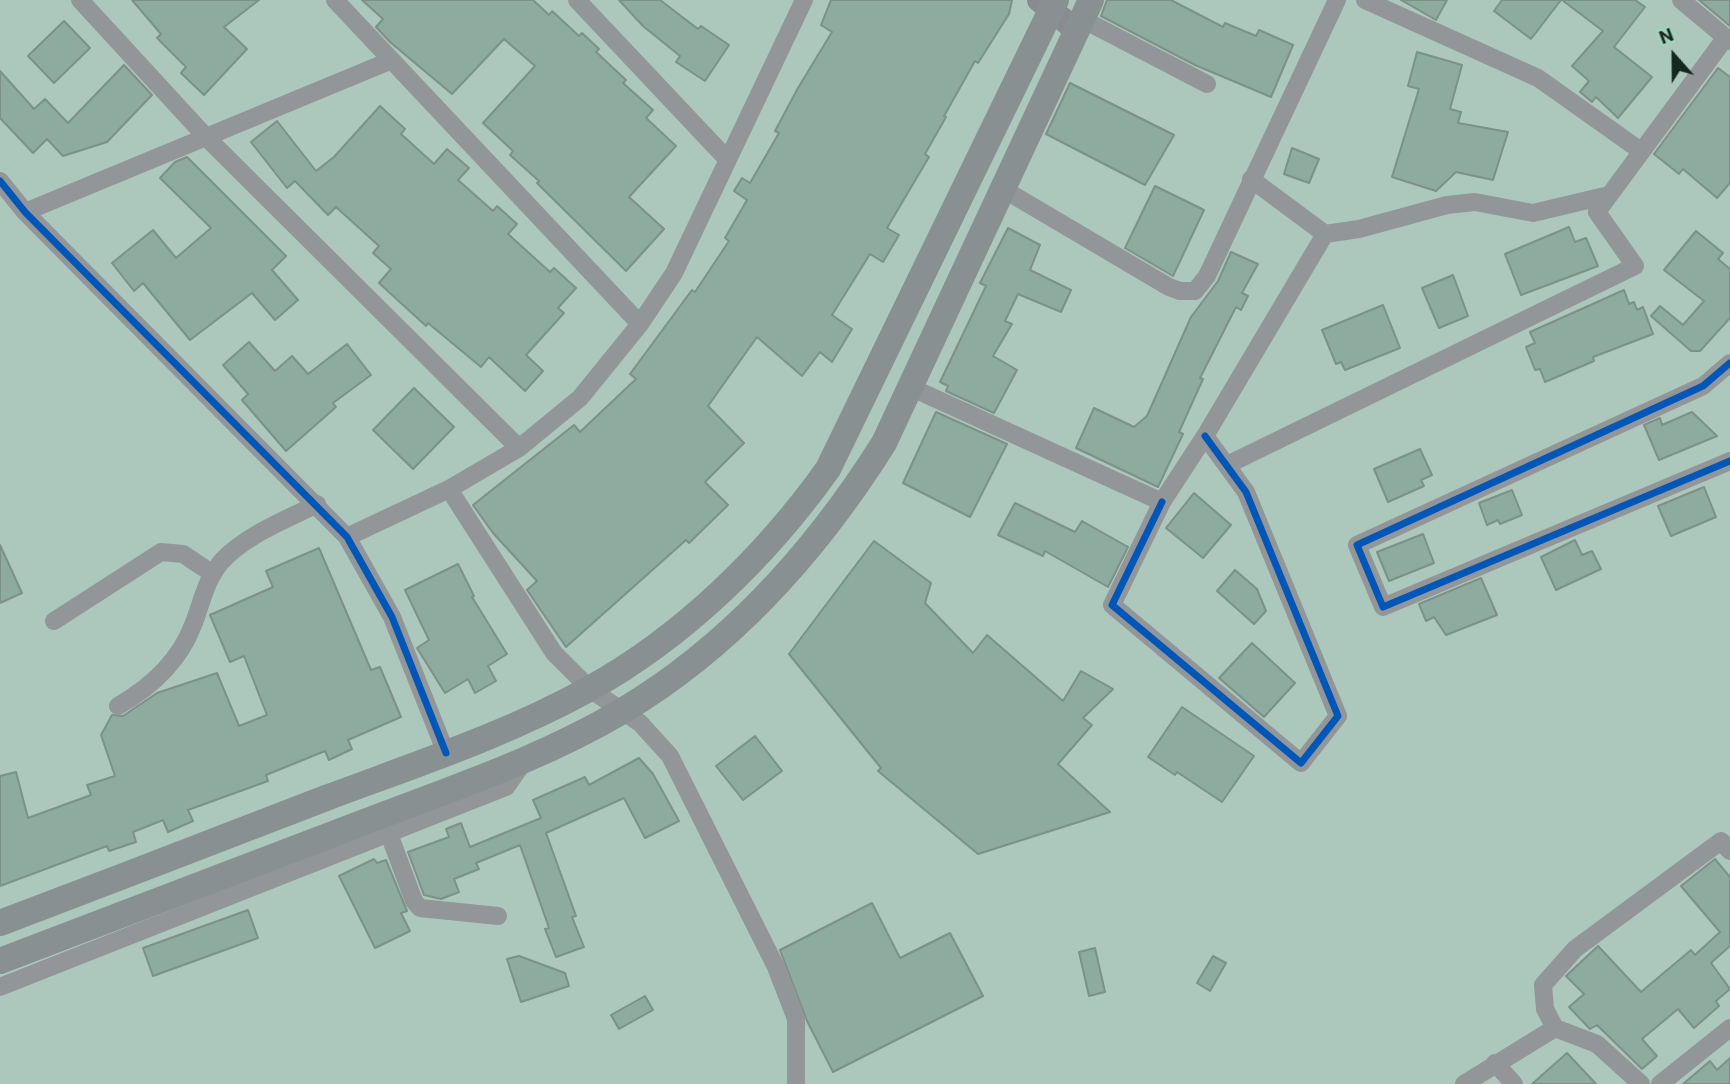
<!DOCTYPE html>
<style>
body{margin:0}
#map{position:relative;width:1730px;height:1084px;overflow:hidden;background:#acc7bb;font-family:Roboto,sans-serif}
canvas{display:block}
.north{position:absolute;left:1639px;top:21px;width:70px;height:70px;-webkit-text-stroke:5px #a1d2bc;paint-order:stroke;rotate:339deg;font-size:19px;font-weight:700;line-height:28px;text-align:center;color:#152820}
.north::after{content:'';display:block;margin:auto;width:24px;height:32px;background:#152820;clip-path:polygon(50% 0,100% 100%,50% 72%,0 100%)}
</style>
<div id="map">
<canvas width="1730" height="1084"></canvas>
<div class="north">N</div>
</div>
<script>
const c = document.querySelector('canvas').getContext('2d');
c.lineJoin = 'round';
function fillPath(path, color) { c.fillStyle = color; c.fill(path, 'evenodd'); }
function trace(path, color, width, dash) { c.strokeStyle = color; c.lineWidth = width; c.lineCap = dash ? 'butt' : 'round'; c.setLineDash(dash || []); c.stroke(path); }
const building = new Path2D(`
 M132,0H259L224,27L247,49L204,95L181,73L186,67L157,38L161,34Z
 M362,0H533L549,15L552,11L579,36L582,33L599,49L596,52L626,80L623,83L653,110L646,118L676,146L629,197L664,229L626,271L537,183L539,181L510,155L513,151L483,123L535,66L504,39L452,94L390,42L376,27L383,19Z
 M619,0H660L698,29L701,26L729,45L705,81L676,62L680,56L643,26Z
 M831,0H1012L1009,14L978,63L975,61L944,116L946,117L925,154L929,157L887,228L899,235L883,262L870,254L832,315L852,329L832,362L820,352L802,376L757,337L708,406L744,443L705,482L728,505L689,543L686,540L566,647L527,590L537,581L493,533L473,505L574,425L580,432L636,379L630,374L692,290L695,292L729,241L725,238L747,200L734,191L742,178L750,183L779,133L775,131L798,88L832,32L821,25Z
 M1107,0H1171L1223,27L1225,23L1256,36L1259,30L1293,45L1271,97L1195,65L1101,16Z
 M1401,0H1447L1436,20Z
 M1502,0H1561L1531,39L1494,11Z
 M1562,0H1635L1645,7L1614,47L1652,77L1618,118L1596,97L1592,102L1580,92L1589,81L1572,66L1603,31Z
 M1699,0H1730V26Z
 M64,21L90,48L54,83L28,56Z
 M1417,52L1462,65L1450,109L1461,112L1458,123L1508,132L1493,180L1456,172L1436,191L1392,177L1419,89L1408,86Z
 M124,65L152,95L107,142L63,156L47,139L33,153L0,118V71L34,109L45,99L68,123Z
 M1718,68L1730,77V183L1717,198L1683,169L1679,174L1654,154Z
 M1070,83L1174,135L1145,185L1046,134Z
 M380,106L405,129L401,134L434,164L447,149L469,168L458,180L493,211L497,206L517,224L508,234L550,272L554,268L576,288L558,308L564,313L526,355L543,371L525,391L489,357L481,367L428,323L426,326L379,283L391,269L373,253L379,246L336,207L328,215L295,181L287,188L251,142L277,121L316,171L334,157Z
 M1292,148L1319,159L1309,183L1284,174Z
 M187,157L286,256L272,270L298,300L275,320L252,293L190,340L143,283L134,291L112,263L153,230L176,258L211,228L160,178L175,162Z
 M1155,186L1204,210L1173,276L1125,248Z
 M1569,227L1575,242L1586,238L1598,266L1521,295L1505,254Z
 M1008,228L1040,245L1030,270L1071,290L1061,312L1018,294L1005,321L1012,324L993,356L1017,370L994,413L946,391L948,386L940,382L986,286L980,283Z
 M1696,231L1723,253L1718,259L1730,269V318L1700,351H1691L1651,316L1660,306L1683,325L1704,301L1664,270Z
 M1231,252L1258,264L1242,293L1248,296L1241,310L1236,307L1200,378L1203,379L1179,432L1183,434L1158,487L1076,448L1094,408L1134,427L1147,416L1191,317L1218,281Z
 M1453,275L1468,316L1439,328L1422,288Z
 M1624,290L1629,304L1634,302L1637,310L1643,307L1653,334L1593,357L1594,361L1545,382L1540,369L1535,370L1526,347L1535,343L1530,332Z
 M1383,305L1400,348L1345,370L1341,362L1336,364L1322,330Z
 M249,342L275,371L292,356L308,374L347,344L371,375L333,403L336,407L286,451L242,400L248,394L223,365Z
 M414,388L454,427L413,469L373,430Z
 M936,412L1007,444L970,517L903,483Z
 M1692,412L1717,436L1659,460L1644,425L1660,418L1662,425Z
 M1420,449L1432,475L1421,480L1424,486L1388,502L1374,469Z
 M1704,487L1716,517L1671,536L1658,506Z
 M1512,490L1522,515L1500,524L1498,520L1487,525L1479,503Z
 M1194,493L1231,525L1203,558L1166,528Z
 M1015,503L1075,532L1082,521L1128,547L1108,587L1045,551L1043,556L998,535Z
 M1423,534L1434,563L1389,581L1377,552Z
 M1575,540L1582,555L1592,551L1601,569L1556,590L1541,557Z
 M874,541L931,583L925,603L973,653L987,635L1063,701L1081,671L1113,689L1083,718L1092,725L1058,764L1110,812L978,854L878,771L881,768L789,654Z
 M0,545L22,593L0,603Z
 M319,548L371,670L380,667L401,717L348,740L352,749L329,760L325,751L266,775L268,781L188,810L193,821L168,832L163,820L133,832L136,842L109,851L107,846L0,886V776L16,772L28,818L91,795L87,785L115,776L101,735L112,715L123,716L157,693L217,673L239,726L267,715L244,656L230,662L210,615L273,587L266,571Z
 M458,564L474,596L472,597L507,654L488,666L496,681L475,693L468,679L445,693L417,648L429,640L405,590Z
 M1235,570L1257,589L1266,611L1254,624L1217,591Z
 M1481,578L1497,615L1446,635L1434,617L1426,621L1419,604Z
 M1252,643L1295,683L1264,717L1219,678Z
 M1182,707L1254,756L1222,802L1177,772L1175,775L1148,757Z
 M755,736L782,771L743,800L716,766Z
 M639,758L653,774L679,821L645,838L624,798L546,833L576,916L572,917L584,947L556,957L545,929L549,928L520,845L476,863L479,869L454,879L459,892L441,899L424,895L408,852L449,837L446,829L461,823L470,847L541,818L533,800L585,777L589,785Z
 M374,859L377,863L386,860L407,911L401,913L410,931L375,948L339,876Z
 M1715,859L1730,877V946L1711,963L1730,989L1716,1001L1719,1006L1694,1028L1678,1009L1642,1039L1657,1056L1642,1069L1597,1025L1590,1029L1569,1007L1584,994L1566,976L1598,946L1641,992L1691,950L1695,955L1720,932L1681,886Z
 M872,903L900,958L950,933L983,996L833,1072L807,1021L780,950Z
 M248,910L258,938L153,976L143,948Z
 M1095,948L1105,992L1089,996L1079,952Z
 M519,956L565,973L569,986L521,1002L507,959Z
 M1213,956L1226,963L1210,991L1197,983Z
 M645,996L653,1010L619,1029L611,1015Z
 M1567,1053L1596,1084H1532Z
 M1730,1058V1084H1683L1710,1061L1717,1070Z`);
fillPath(building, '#8eab9f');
trace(building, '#7c9187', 2);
trace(new Path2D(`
 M80,0L207,138L519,448
 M335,0L640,324
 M577,0L726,158
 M1365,0L1538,78L1641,151
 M1681,0L1730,41
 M1082,19L1207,84
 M0,181L25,212L347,537L392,617L446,753
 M1003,189L1169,287L1180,291H1195L1207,276L1337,0
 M25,212L392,60
 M1325,234L1359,229L1447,205L1475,202L1533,213L1609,195
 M1730,363L1703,386L1357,545L1383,607L1730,461
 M910,387L1162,502L1205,436L1325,234L1251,179
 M1227,465L1635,266L1597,212L1726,37
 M449,489L554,653L590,689L640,723L670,756L776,967L796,1019V1084
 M1162,502L1112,605L1301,763L1338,716L1246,492L1205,436
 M347,537L449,489L519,448L580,398L640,324L674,273L804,0
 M54,621L161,552L183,554L213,574
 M118,706C151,687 179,662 193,625C202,603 205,581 221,562C245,535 286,520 317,504
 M389,834L414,901L420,908L498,916
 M0,987L506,787L525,760
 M1495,1063L1514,1084
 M1464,1084L1555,1028
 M1641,1084L1597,1044L1555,1028L1545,1009L1543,985L1575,949L1721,841L1730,851
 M1660,1084L1730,1028`), '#929699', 18);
trace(new Path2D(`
 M1039,0L1076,30`), '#888c90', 24);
trace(new Path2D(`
 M0,923C109,882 217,840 326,798C414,765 506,735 589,689C683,637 766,556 828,469L1056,0
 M0,961C121,915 241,869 362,823C450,789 542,759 624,710C732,645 818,548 884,443L1091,0`), '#889092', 26);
trace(new Path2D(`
 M0,181L25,212L347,537L392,617L446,753
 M1730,363L1703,386L1357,545L1383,607L1730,461
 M1162,502L1112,605L1301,763L1338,716L1246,492L1205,436`), '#0057b8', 7);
</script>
